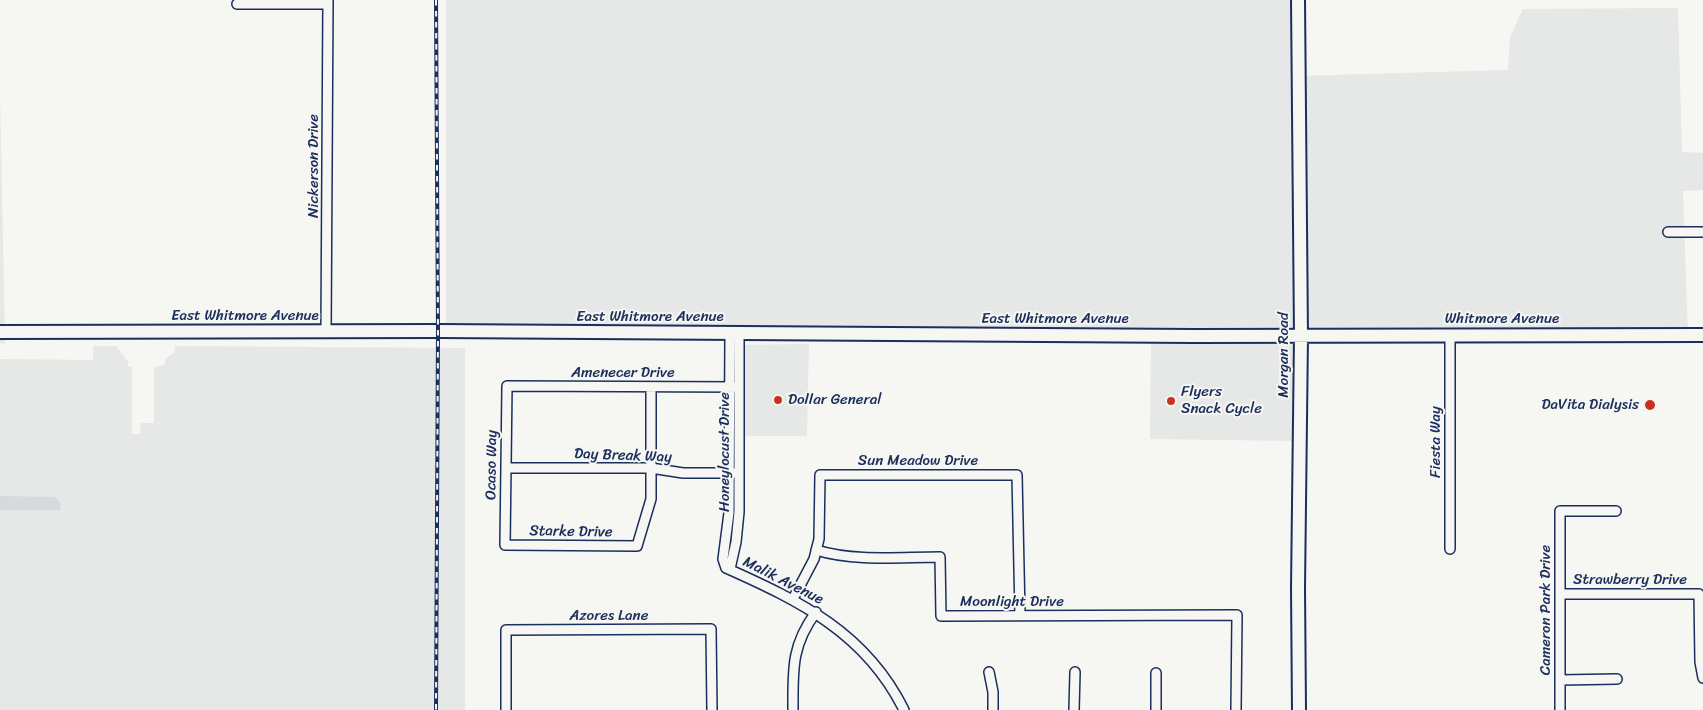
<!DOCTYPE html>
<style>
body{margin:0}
canvas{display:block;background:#f6f6f2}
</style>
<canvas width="1703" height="710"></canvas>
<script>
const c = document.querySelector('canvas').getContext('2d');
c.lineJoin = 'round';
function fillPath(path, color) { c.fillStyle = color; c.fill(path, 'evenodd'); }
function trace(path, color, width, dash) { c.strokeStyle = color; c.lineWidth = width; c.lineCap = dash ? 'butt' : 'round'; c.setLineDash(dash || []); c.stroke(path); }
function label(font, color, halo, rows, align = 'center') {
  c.font = font + ' Sriracha,sans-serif'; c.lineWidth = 4; c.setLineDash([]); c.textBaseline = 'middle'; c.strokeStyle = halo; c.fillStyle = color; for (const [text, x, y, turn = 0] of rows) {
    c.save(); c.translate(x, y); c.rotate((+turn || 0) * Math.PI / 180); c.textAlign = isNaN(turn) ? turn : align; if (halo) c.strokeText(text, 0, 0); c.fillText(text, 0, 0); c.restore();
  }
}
fillPath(new Path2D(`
 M446,0H1296L1297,76L1508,70L1510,37L1523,9L1678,8L1682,152L1703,153V190L1683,191L1688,337L446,325Z
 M0,93L5,344L0,343Z
 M1151,340L1295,341L1299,441L1150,439Z
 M809,344L807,436H734L735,345Z
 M93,346H116L128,362V367H132V434H140L141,423H154V367L165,365V359L175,352V346L465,348V710H0V359L93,360Z`), '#e6e7e7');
fillPath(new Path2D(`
 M0,496L55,497L60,502L61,510H0Z`), '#d6d9dd');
const street = new Path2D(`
 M237,4H328
 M1668,232H1703
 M326,332L328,0
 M730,334L729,513L723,559L726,568C800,601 866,633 904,710
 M1450,336V549
 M651,387V499L637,546L505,545L507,386L739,387
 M506,468H651L683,473H735
 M816,550C856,562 899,557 940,557L941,616L1237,615L1236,710
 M730,569L736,542L739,512V334
 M1560,594H1699L1700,662L1703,678
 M793,599L814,559L819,539L820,475H1017L1020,615
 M989,672L993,692V710
 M1560,680L1617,679
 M506,710V630L711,629L712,710
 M793,710C793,670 791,646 816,612
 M1074,710L1075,672
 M1156,710V673
 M1560,710V511H1616`);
const secondary = new Path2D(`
 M1298,0L1301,336L1298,588L1299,710
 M0,332L438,331L1194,336L1703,335`);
trace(street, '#1b2f5e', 12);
trace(secondary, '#1b2f5e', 16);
trace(street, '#f6f6f2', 9);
trace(secondary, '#f6f6f2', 12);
const rail = new Path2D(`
 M436,0L438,331L436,710`);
trace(rail, '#1b2f5e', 4);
trace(rail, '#f6f6f2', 2, [5.5]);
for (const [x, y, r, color] of [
 [778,400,5,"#c8321e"],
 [1171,401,5,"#c8321e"],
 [1650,405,6,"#c8321e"]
]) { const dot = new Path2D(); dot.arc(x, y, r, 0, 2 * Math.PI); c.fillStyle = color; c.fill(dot); trace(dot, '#f6f6f2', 2); }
label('15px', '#1b2f5e', '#f6f6f2', [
 ["Nickerson Drive",314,166,-90],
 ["East Whitmore Avenue",245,316],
 ["East Whitmore Avenue",650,317],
 ["East Whitmore Avenue",1055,319],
 ["Whitmore Avenue",1502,319],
 ["Morgan Road",1284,355,-90],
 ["Amenecer Drive",623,373],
 ["Fiesta Way",1436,442,-90],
 ["Honeylocust Drive",725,452,-90],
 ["Day Break Way",623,456,2],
 ["Sun Meadow Drive",918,461],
 ["Ocaso Way",492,465,-89],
 ["Starke Drive",571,532,1],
 ["Strawberry Drive",1630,580],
 ["Malik Avenue",783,581,27],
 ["Moonlight Drive",1012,602],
 ["Cameron Park Drive",1546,610,-90],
 ["Azores Lane",609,616]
]);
label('15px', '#1b2f5e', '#f6f6f2', [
 ["Flyers",1181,392],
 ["Snack Cycle",1181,409],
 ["Dollar General",788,400],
 ["DaVita Dialysis",1639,405,"right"]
], 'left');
</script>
